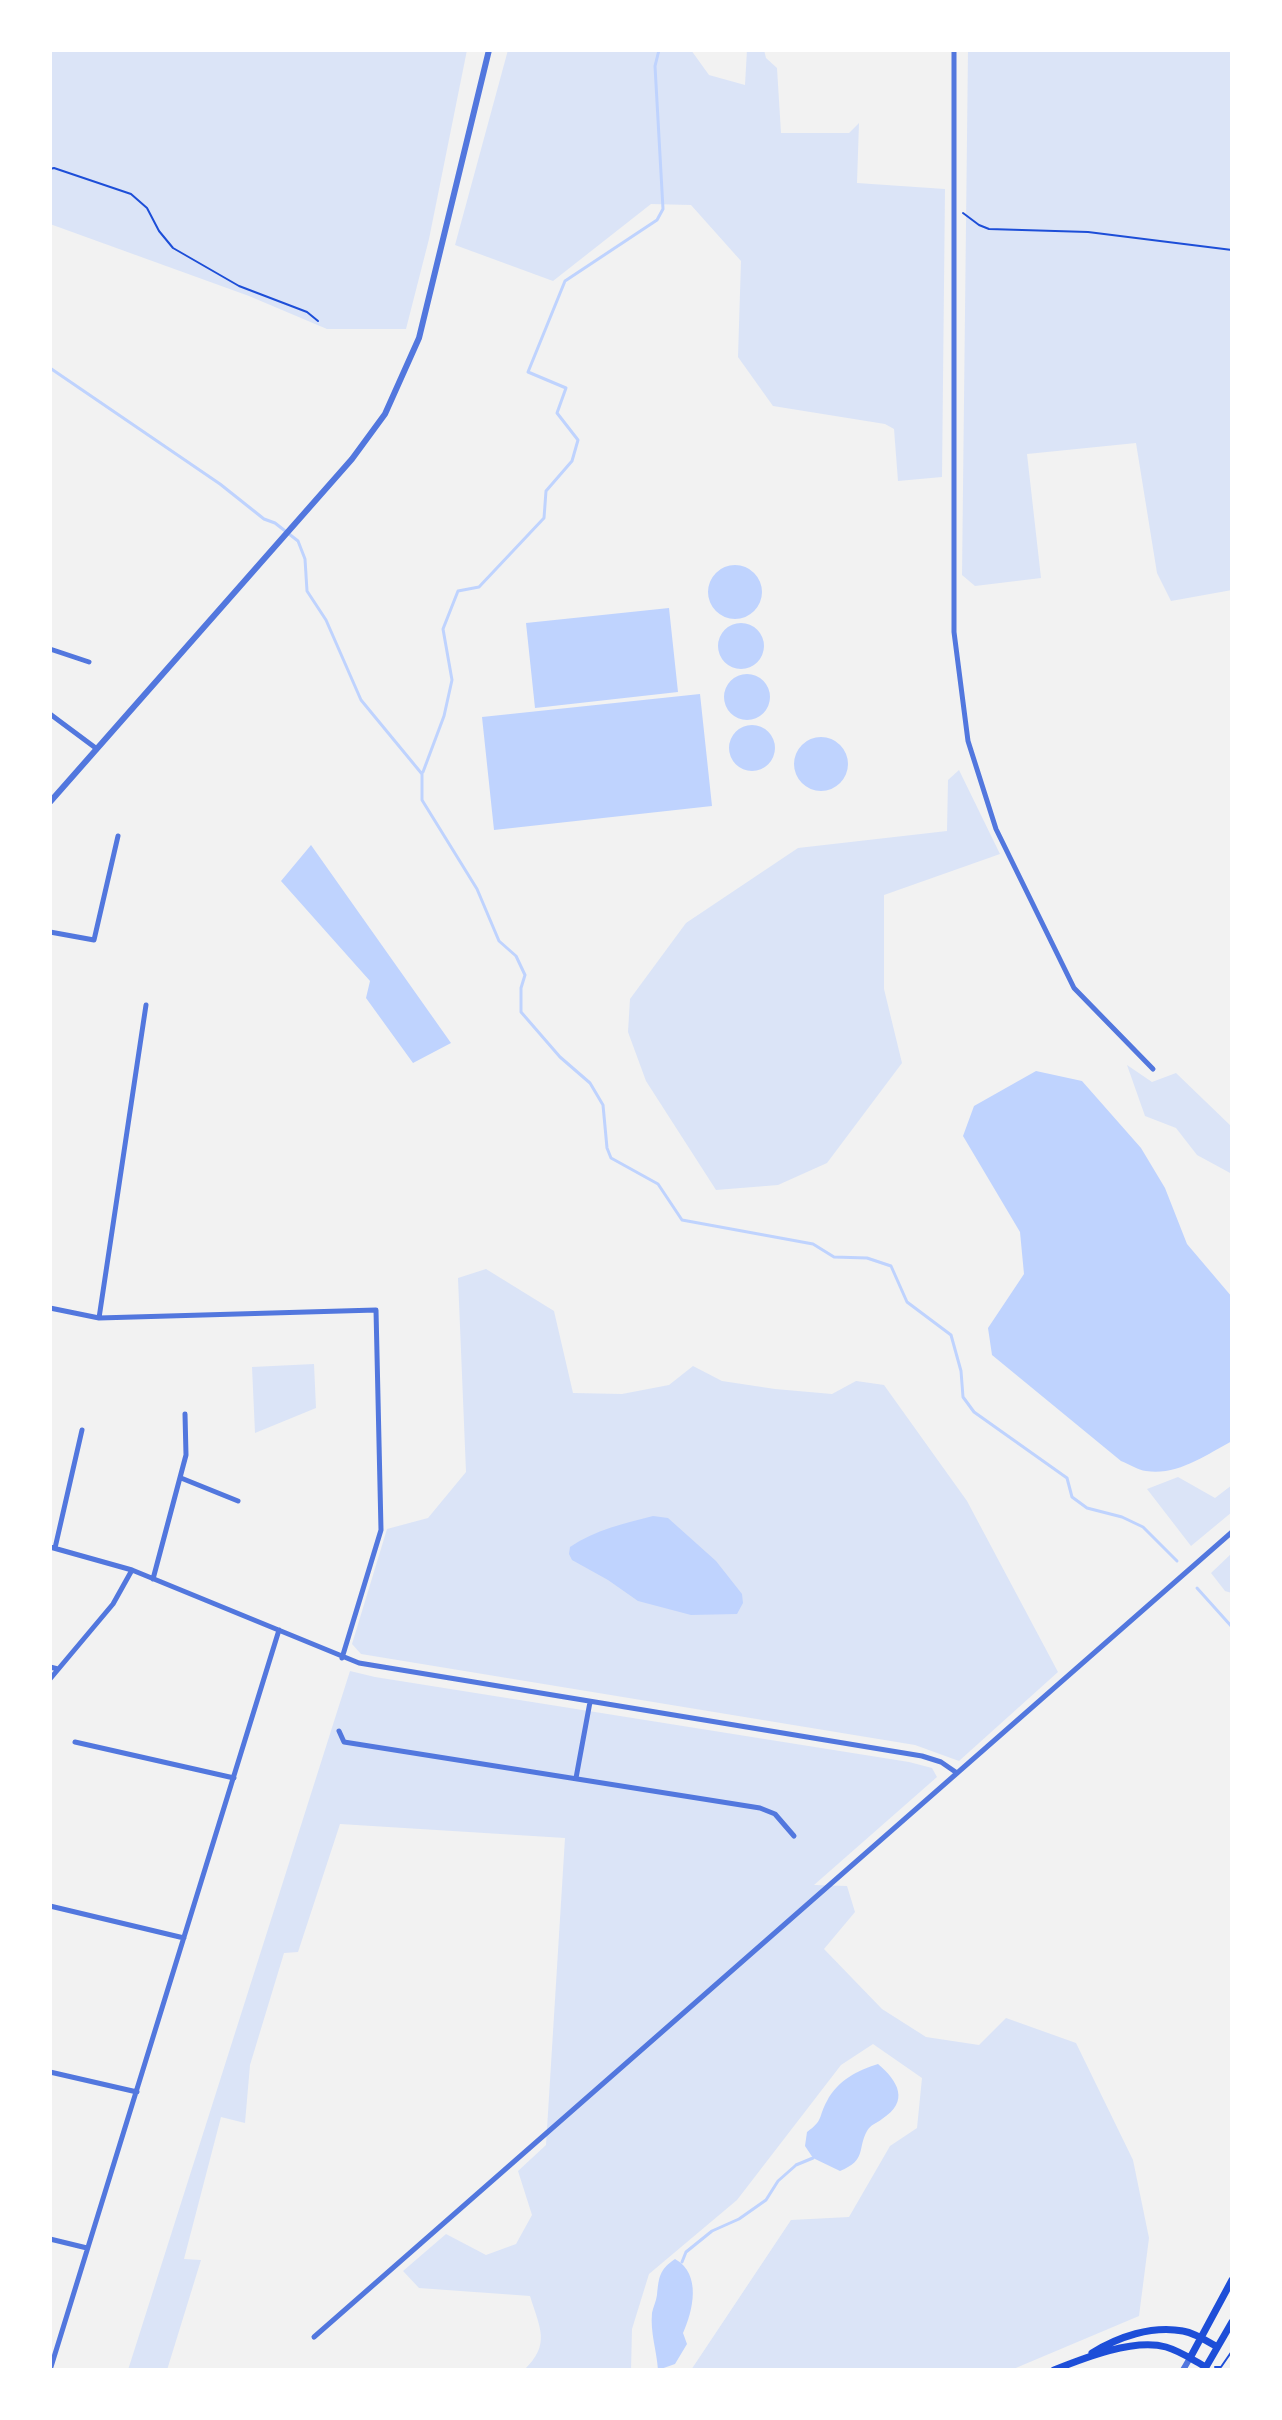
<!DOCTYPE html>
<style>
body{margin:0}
#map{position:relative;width:1282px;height:2420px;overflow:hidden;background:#f2f2f2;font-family:Overpass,sans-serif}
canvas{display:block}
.frame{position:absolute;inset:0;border:52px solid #fff;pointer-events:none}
</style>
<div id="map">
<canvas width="1282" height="2420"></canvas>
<div class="frame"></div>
</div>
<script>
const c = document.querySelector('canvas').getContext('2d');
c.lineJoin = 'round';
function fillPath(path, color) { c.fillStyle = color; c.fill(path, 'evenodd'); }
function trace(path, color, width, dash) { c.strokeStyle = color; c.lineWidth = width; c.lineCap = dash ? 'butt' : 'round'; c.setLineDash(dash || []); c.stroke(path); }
fillPath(new Path2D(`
 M50,50H467L429,239L406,329H327L249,296L50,224Z
 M508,50H691L709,75L745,85L747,50H764L766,58L777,68L781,133H849L859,123L857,183L945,189L942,477L898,481L894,429L885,424L773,406L738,357L741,261L691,205L651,204L553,281L455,245Z
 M968,50H1232V590L1171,601L1157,573L1136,443L1027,454L1041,578L975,586L962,575Z
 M959,770L1000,854L884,895V989L902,1063L827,1163L778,1185L716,1190L646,1081L628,1032L630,999L686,923L798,848L947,831L948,780Z
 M1127,1065L1152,1082L1176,1073L1232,1127V1174L1197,1155L1176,1128L1145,1116Z
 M486,1269L554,1311L573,1393L622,1394L669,1385L693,1366L722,1381L775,1389L832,1394L856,1381L884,1385L967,1501L1058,1672L959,1761L915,1745L361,1654L352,1644L387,1529L428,1518L466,1472L458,1278Z
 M314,1364L316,1408L255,1433L252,1367Z
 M1178,1477L1215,1498L1232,1485V1512L1191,1546L1147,1489Z
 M1232,1553V1593L1225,1591L1211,1573Z
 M350,1671L375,1677L909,1762L932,1768L937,1777L814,1885L847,1886L855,1912L824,1949L882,2009L926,2037L979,2045L1006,2018L1076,2043L1133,2160L1149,2238L1139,2316L1011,2370H691L791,2220L849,2217L890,2146L917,2128L922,2078L873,2044L841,2065L737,2200L649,2274L632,2329L631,2370H524C551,2344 540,2329 530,2296L419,2288L403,2271L446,2234L486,2255L516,2244L532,2215L518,2171L546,2145L565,1838L340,1824L298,1952L284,1953L250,2065L245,2123L221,2117L184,2259L201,2260L167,2370H128Z`), '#dbe4f7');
fillPath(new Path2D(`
 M708 592a27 27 0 1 1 54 0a27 27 0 1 1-54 0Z
 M669,608L678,692L535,708L526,623Z
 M718 646a23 23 0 1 1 46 0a23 23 0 1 1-46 0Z
 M724 697a23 23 0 1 1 46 0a23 23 0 1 1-46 0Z
 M700,694L712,806L494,830L482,717Z
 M729 748a23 23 0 1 1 46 0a23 23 0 1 1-46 0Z
 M794 764a27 27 0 1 1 54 0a27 27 0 1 1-54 0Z
 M311,845L451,1043L413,1063L366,998L370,981L281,881Z
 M1036,1071L1082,1081L1141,1148L1165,1188L1187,1244L1232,1297V1441C1206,1455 1177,1476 1146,1471C1138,1470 1129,1464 1121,1461L992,1355L988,1328L1024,1274L1020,1232L963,1136L974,1106Z
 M653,1516L668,1518L716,1561L742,1594L743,1603L737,1614L691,1615L638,1601L608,1580L572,1560L569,1554L570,1547C595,1530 625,1523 653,1516Z
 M878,2064C898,2081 910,2101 882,2119C877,2123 870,2125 867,2131C857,2149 867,2160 840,2171L813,2158L805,2146L807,2132C824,2120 818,2117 827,2101C837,2081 858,2070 878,2064Z
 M675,2259C702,2274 693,2311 683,2333L687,2344L675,2364L658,2370C657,2352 650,2332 652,2313C653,2307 656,2302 657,2295C659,2277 659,2270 675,2259Z`), '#bfd3fe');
trace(new Path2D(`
 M50,368L220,484L264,519L275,523L298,541L305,559L307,591L326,620L361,700L422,774V800L477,889L499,941L516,956L525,975L521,988V1012L560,1057L590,1083L603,1105L607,1148L611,1158L658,1184L682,1220L813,1244L834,1257L867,1258L891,1266L907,1302L951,1335L961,1371L963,1397L974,1412L1067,1478L1072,1497L1087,1508L1122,1517L1143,1527L1177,1561
 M423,772L444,716L452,680L443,629L458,591L479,587L544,518L546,491L572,461L578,440L557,413L566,388L528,372L565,281L657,220L663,209L655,66L659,50
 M1197,1588L1232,1627
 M796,2165L813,2158
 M682,2262L686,2252L712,2231L739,2219L766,2200L778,2181L795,2166`), '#bfd3fe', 3);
trace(new Path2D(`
 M50,169L54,168L131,194L147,208L159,231L173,248L239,286L307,312L318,321
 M963,213L979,225L989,229L1088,232L1232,250
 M1215,2367H1221L1232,2351`), '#1d4ed8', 2);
trace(new Path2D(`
 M954,50V632L968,741L996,829L1074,988L1153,1069
 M50,649L89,662
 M50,714L97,749
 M50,932L94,940L118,836
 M50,1308L99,1318L376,1310L381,1530L342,1658
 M99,1318L146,1005
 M181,1478L238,1501
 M50,1547L132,1570L359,1663L922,1756L941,1762L957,1773
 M55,1548L82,1430
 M153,1579L186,1455L185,1414
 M50,1667L58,1669
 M50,1679L113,1604L132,1570
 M339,1731L344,1742L760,1808L775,1814L794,1836
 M75,1742L234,1778
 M576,1778L590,1702
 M50,1906L184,1938
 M50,2072L137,2092
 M50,2239L87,2248
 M314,2337L1232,1532
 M50,2370L279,1630`), '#5277de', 5);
trace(new Path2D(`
 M50,802L352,459L385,414L419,338L489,50
 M1183,2370L1190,2358`), '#5277de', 6);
trace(new Path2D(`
 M1092,2353C1118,2337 1152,2325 1183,2331C1195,2333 1207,2341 1217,2347
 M1190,2358L1232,2280
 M1054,2370C1084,2358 1134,2338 1166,2347C1180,2351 1193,2360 1206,2367L1232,2322`), '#1d4ed8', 7);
</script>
